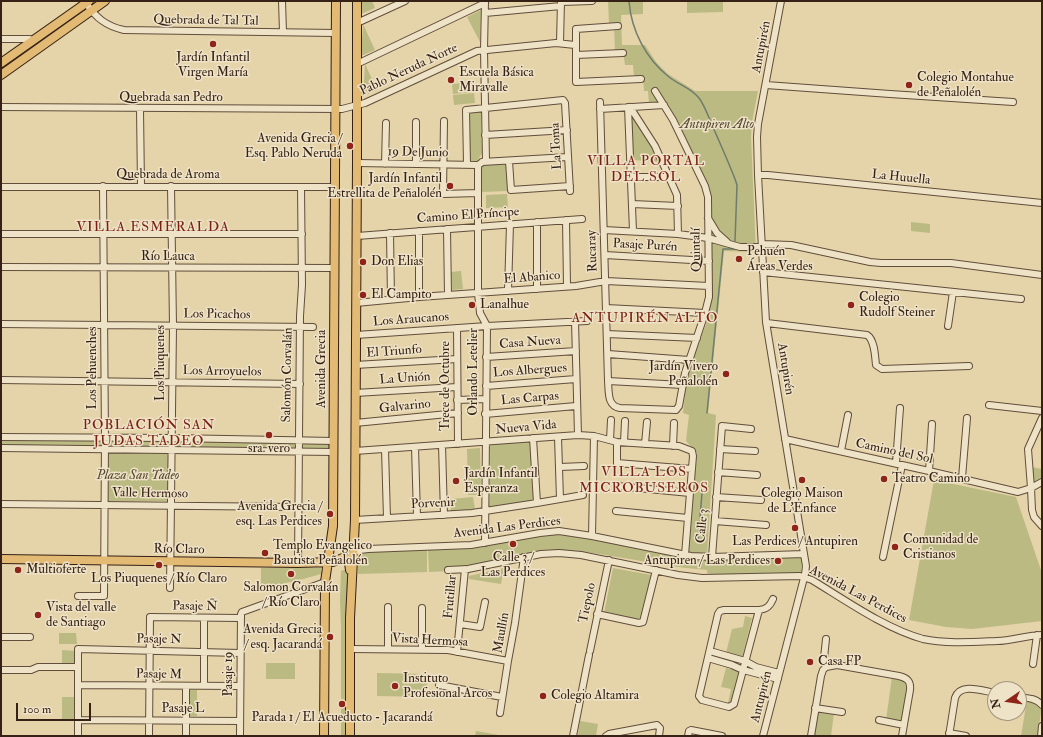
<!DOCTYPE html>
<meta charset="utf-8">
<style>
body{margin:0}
#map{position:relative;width:1043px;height:737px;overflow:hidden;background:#e5d3a9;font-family:"IM FELL Double Pica",serif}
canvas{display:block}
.frame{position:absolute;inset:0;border:2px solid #352116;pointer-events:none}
.north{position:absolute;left:987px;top:681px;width:40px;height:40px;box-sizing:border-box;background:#eee2c7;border:1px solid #a49580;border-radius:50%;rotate:257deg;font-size:11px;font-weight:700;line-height:16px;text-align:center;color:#352116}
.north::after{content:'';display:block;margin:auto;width:14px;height:18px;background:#8f2418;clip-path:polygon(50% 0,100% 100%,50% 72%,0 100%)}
.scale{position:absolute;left:16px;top:703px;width:75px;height:18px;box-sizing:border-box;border:2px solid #352116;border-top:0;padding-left:5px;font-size:12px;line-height:14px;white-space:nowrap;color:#352116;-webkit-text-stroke:3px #eee2c7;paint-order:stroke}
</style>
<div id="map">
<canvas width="1043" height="737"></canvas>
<div class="frame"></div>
<div class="north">N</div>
<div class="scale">100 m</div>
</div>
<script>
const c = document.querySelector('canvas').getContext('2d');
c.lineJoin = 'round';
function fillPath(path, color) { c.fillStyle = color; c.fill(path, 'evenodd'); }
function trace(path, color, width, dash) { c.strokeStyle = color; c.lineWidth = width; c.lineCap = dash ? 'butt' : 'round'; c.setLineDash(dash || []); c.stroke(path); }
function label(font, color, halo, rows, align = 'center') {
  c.font = font + ' "IM FELL Double Pica",serif'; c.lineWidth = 3; c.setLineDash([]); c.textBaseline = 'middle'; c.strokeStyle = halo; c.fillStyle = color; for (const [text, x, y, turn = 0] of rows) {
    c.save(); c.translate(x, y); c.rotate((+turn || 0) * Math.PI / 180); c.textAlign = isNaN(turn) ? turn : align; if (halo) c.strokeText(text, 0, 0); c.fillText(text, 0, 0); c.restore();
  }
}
fillPath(new Path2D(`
 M362,1H372L375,8L361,14Z
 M608,1H643V14L621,15L622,45H645L656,62L668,74L695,91H758L752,122L751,137L756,252L724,251L708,413L716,415L707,555L688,554L697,453L686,441L689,415L683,413L687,375L708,319L712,296L709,188L679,123L667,103L649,104L648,91H644L643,76H634L633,65H625L623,51H615L614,24H609Z
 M687,1H723V12L687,13Z
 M481,10L480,42L467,17Z
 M363,24L375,50L361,56Z
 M365,64L377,90L363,96Z
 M473,82L474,92L453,94L452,84Z
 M474,93L475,103L454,105L453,95Z
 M481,111L482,153L477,161H469L467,112Z
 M630,112L652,146L659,162L634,160Z
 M507,164L508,191L482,192L481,167L484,165Z
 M507,194L508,207L486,208V195Z
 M911,222L930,224V233L911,231Z
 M461,271L463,289L452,290L451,272Z
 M1,438L331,442L330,448L168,447L1,448Z
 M532,442L534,501L489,507L490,444Z
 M480,448L481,495H468L467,449Z
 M108,452H169L168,501H108Z
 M1032,467L1042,469V478L1033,484Z
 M934,480L1016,497L1042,573V621L972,629L946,627L909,620Z
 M473,497L475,509L451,512L450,499Z
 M570,532L686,558L712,560L802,556L801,573L713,575L707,573V570C665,567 625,557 584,552C568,551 553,548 537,551L538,558L473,570L429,572L428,550L471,548L545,534Z
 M427,549V572L358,574L357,553Z
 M261,568H321V574L296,581L261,588Z
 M504,568L501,584L469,579V576Z
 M613,568L651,575L641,618L639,620L604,613Z
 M347,569L349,572L346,736H341V627L340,600L341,571Z
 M745,616L752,618L742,658L726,653L732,629L743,627Z
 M59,633H76L77,644H59Z
 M62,650L77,651V665H62Z
 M266,663H295V679H266Z
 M726,668L740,671L733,702L728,703L731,689L721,687Z
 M377,673L427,674V697L377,696Z
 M892,677L904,680C910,689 903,712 902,722L886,720Z
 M189,690H197V716H189Z
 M62,697H75V719H62Z
 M1027,700C1034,702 1039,703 1041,710L1038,736H1021Z
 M817,711L834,713L831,736H813Z
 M580,721L598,724L596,736L578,735Z
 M476,731L504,736H475Z`), '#bbba83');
trace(new Path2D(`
 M629,1C631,30 646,59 669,77C679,85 691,88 699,98C705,106 708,116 712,125C720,143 728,161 735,179L737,185L735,241
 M707,413L723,249H734
 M698,542L702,493`), '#6f7c6d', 1.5);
const minor = new Path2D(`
 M282,1L283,32
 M561,2L592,1
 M86,3C96,18 106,26 124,30L335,33
 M485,13L561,6
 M357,23L405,1
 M618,26L576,29V82L641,79
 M1,39H29L33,40
 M560,43L561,1
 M576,55L623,53
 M357,64L485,3
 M766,85L890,94L1013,102
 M600,102L608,381C609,392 607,406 620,408L676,410L679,406L685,373L705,313L709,297L708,197L705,186L673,120L655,91
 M1,107L342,109L365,103L477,51L556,43L575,45
 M628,107L633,231
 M630,107L655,146L677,195L678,234
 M140,109L141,186
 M600,109L664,105
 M444,121L443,194L478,193
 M416,122V164
 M485,135L567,130
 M509,161L511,190L570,186
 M482,162L568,157
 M357,163L478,165
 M385,164L386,123
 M467,165L466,110L563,100L565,103L570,191
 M758,175H768L1042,203
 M631,177H669
 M1,187H335
 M632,204L678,206
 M708,218L717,233L727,242
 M566,220L567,286
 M537,222V289
 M447,229L448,295
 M604,230L678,234L708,238L740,247H762
 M419,231V297
 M390,233L391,299
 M1,234H302
 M357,236L582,219
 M762,244L791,245L870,262L881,263H951L1042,275
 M605,255L709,261
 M1,267L334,268
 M763,272L1021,299
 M508,291L510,224
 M356,303L419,297L576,286L606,281L709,286
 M606,308L705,313
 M575,321L578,435
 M767,323L867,335C875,340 875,357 876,365L882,369L969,366
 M1,324L313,327
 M948,326L953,292
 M457,328L458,444
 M607,334L697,338
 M356,335L487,326L587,321
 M608,354L689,360
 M486,357L576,351
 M355,365L457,359
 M1,380L300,384
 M608,381L683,385
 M486,386L576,379
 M355,393L457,387
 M457,400L485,399
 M989,405L1042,411
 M485,414L576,406
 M1042,418L1028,449L1031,488L1032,510L1034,517L1042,526
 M355,423L458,413
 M1,437L172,438L334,441
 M558,437L560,499
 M533,438L537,503
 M785,439L929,471L1018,492L1031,488L1042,482
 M610,440L611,420
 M617,442V463L692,469
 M624,442L625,421
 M645,444L647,422
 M442,445L444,515
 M673,446L674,423
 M415,447L417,516
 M1,448L334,452
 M385,449L387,518
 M720,449L755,451
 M355,451L578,435L594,436L617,442L679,446L692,451L693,456L685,555
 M841,451L848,415
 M896,463L900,408
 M560,467L584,466
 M929,471L932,424
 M718,472L757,475
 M962,478L967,418
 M617,486L690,493
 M716,497L761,500
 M1,504L298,507
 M616,511L688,518
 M355,520L472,513L537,503L583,495
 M715,521L766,525
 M592,536L594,436
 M485,543L487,326L480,313L478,293V165L486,160L484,50L485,1
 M351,554L360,550L368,549L471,545L540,533L559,531L592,536L691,556L712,557L804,554
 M712,557L722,426L751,429
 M883,557L902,465
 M298,563L300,316L302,285L301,187
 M448,570L468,569L541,554L559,553L581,555L678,575L702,578L800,576L812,580C845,600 886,629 923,639C946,644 973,642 997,641C1012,641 1027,635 1042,635
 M170,588L173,326L171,186
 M78,596H104L105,439L103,186
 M724,610H759L734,704L729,707L702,700L699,696L718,614L720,611Z
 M759,610C767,609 770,606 773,599
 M597,614L639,623L643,622L656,570
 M460,624L480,627L485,602
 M1,637H30
 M350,649L448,650L508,661
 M388,649V607
 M422,649V608
 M590,651L609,560
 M710,651L745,661L756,667L779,673
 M457,652L465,569
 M708,658L732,665L743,670L778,679
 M1033,664L1037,635
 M826,667L837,665L899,676C907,678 911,681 910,690L902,736
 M826,667L824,658L826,639
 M1,670H31L38,667H78
 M78,685L240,686
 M439,685L502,697
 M204,686V618
 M1019,697C1027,698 1036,698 1042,705
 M815,708L842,712
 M500,713L508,661L515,623L524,557
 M78,720L240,721
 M879,720L904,725
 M949,733L966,736
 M78,736V649L240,653
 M149,736L150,617L240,618
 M186,736V686
 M240,736L241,614L242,612L325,582
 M573,736L589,655
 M606,736L609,734L657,725L660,728L659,736
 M688,736L689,731L691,730L722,736
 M763,736L805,574L806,566L766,322L758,175L757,137L758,124L781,1
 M811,736L821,676L823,670L826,667
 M949,736L955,698C960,682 983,691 995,693
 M1041,736L1042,726`);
const major = new Path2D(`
 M1,63L89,1
 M1,75L105,1
 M1,559L298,563L333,562L345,557L349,563L350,570
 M324,736L325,582L333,526L336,1
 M350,736V618L355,520L357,163V1`);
trace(minor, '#614e3b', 8);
trace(major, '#352116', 10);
trace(minor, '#eee2c7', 6);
trace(major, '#e2ba74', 8);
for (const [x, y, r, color] of [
 [213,44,4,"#8f2418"],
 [451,80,4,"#8f2418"],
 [909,85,4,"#8f2418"],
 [350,146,4,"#8f2418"],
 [450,186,4,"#8f2418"],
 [739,259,4,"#8f2418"],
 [363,262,4,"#8f2418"],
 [363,295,4,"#8f2418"],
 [472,305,4,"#8f2418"],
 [851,305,4,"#8f2418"],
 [726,374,4,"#8f2418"],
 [269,435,4,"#8f2418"],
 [884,479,4,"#8f2418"],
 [802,480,4,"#8f2418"],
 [456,481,4,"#8f2418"],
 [330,514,4,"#8f2418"],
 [795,528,4,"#8f2418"],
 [513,544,4,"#8f2418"],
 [895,547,4,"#8f2418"],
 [265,553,4,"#8f2418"],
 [778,561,4,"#8f2418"],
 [159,565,4,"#8f2418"],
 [18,570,4,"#8f2418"],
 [291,574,4,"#8f2418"],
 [38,615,4,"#8f2418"],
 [330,637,4,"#8f2418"],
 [810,662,4,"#8f2418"],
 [395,686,4,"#8f2418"],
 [543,696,4,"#8f2418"],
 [342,704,4,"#8f2418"]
]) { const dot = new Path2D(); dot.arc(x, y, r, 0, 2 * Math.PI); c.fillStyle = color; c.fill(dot); trace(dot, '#eee2c7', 1.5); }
label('13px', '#352116', '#eee2c7', [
 ["Quebrada de Tal Tal",206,21,1],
 ["Antupirén",762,47,-79],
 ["Pablo Neruda Norte",409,70,-25],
 ["Quebrada san Pedro",171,98],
 ["La Toma",557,146,-93],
 ["19 De Junio",418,153,1],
 ["Quebrada de Aroma",168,175],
 ["La Huuella",901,178,6],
 ["Camino El Príncipe",468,216,-4],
 ["Pasaje Purén",645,246,3],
 ["Quintalí",697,250,-91],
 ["Rucaray",593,251,-92],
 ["Río Lauca",168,257],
 ["El Abanico",532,278,-4],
 ["Los Picachos",217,315,1],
 ["Los Araucanos",411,320,-4],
 ["Casa Nueva",530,343,-4],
 ["El Triunfo",394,352,-4],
 ["Los Piuquenes",161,363,-90],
 ["Los Pehuenches",93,368,-90],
 ["Avenida Grecia",322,369,-90],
 ["Antupirén",785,369,81],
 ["Los Albergues",530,371,-4],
 ["Los Arroyuelos",222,372,1],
 ["Orlando Letelier",474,372,-90],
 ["Salomón Corvalán",288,375,-89],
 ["La Unión",405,379,-4],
 ["Trece de Octubre",446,386,-90],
 ["Las Carpas",530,399,-5],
 ["Galvarino",405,407,-6],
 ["Nueva Vida",526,428,-5],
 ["Camino del Sol",894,452,12],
 ["Valle Hermoso",150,494,1],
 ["Porvenir",433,504,-3],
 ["Calle 3",703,526,-85],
 ["Avenida Las Perdices",507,528,-7],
 ["Río Claro",179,550,1],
 ["Avenida Las Perdices",858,595,28],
 ["Frutillar",451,597,-85],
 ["Tiepolo",588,603,-78],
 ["Pasaje Ñ",195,607,1],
 ["Maullín",502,633,-80],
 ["Pasaje N",159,640,1],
 ["Vista Hermosa",430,641,3],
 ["Pasaje 19",229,674,-90],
 ["Pasaje M",159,675,1],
 ["Antupirén",762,697,-76],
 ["Pasaje L",183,709]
]);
label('13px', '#352116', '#eee2c7', [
 ["Jardín Infantil",213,58,"center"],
 ["Virgen María",213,73,"center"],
 ["Escuela Básica",459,73],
 ["Miravalle",459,88],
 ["Colegio Montahue",917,78],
 ["de Peñalolén",917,93],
 ["Avenida Grecia /",342,139,"right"],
 ["Esq. Pablo Neruda",342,154,"right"],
 ["Jardín Infantil",442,179,"right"],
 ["Estrellita de Peñalolén",442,194,"right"],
 ["Pehuén",747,252],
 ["Áreas Verdes",747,267],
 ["Don Elias",371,262],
 ["El Campito",371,295],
 ["Colegio",859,298],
 ["Rudolf Steiner",859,313],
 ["Lanalhue",480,305],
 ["Jardín Vivero",718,367,"right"],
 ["Peñalolén",718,382,"right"],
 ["sra. vero",269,449,"center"],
 ["Jardín Infantil",464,474],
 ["Esperanza",464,489],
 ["Teatro Camino",892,479],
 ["Colegio Maison",802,494,"center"],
 ["de L'Enfance",802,509,"center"],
 ["Avenida Grecia /",322,507,"right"],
 ["esq. Las Perdices",322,522,"right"],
 ["Comunidad de",903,540],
 ["Cristianos",903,555],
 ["Las Perdices / Antupiren",795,542,"center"],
 ["Templo Evangelico",273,546],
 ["Bautista Peñalolén",273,561],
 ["Calle 3 /",513,558,"center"],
 ["Las Perdices",513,573,"center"],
 ["Antupiren / Las Perdices",770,561,"right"],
 ["Multioferte",26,570],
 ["Los Piuquenes / Río Claro",159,579,"center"],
 ["Salomon Corvalán",291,588,"center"],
 ["/ Río Claro",291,603,"center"],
 ["Vista del valle",46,608],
 ["de Santiago",46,623],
 ["Avenida Grecia",322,630,"right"],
 ["/ esq. Jacarandá",322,645,"right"],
 ["Casa FP",818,662],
 ["Instituto",403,679],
 ["Profesional Arcos",403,694],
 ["Colegio Altamira",551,696],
 ["Parada 1 / El Acueducto - Jacarandá",342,718,"center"]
], 'left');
label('italic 13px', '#564731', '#eee2c7', [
 ["Antupiren Alto",717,125],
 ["Plaza San Tadeo",138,476]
]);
c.letterSpacing = '1px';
label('14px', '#7a1f14', '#eee2c7', [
 ["VILLA PORTAL",646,162],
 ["DEL SOL",646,178],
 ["VILLA ESMERALDA",153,228],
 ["ANTUPIRÉN ALTO",645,319],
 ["POBLACIÓN SAN",149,426],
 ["JUDAS TADEO",149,442],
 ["VILLA LOS",644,473],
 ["MICROBUSEROS",644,489]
]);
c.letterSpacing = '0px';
</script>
